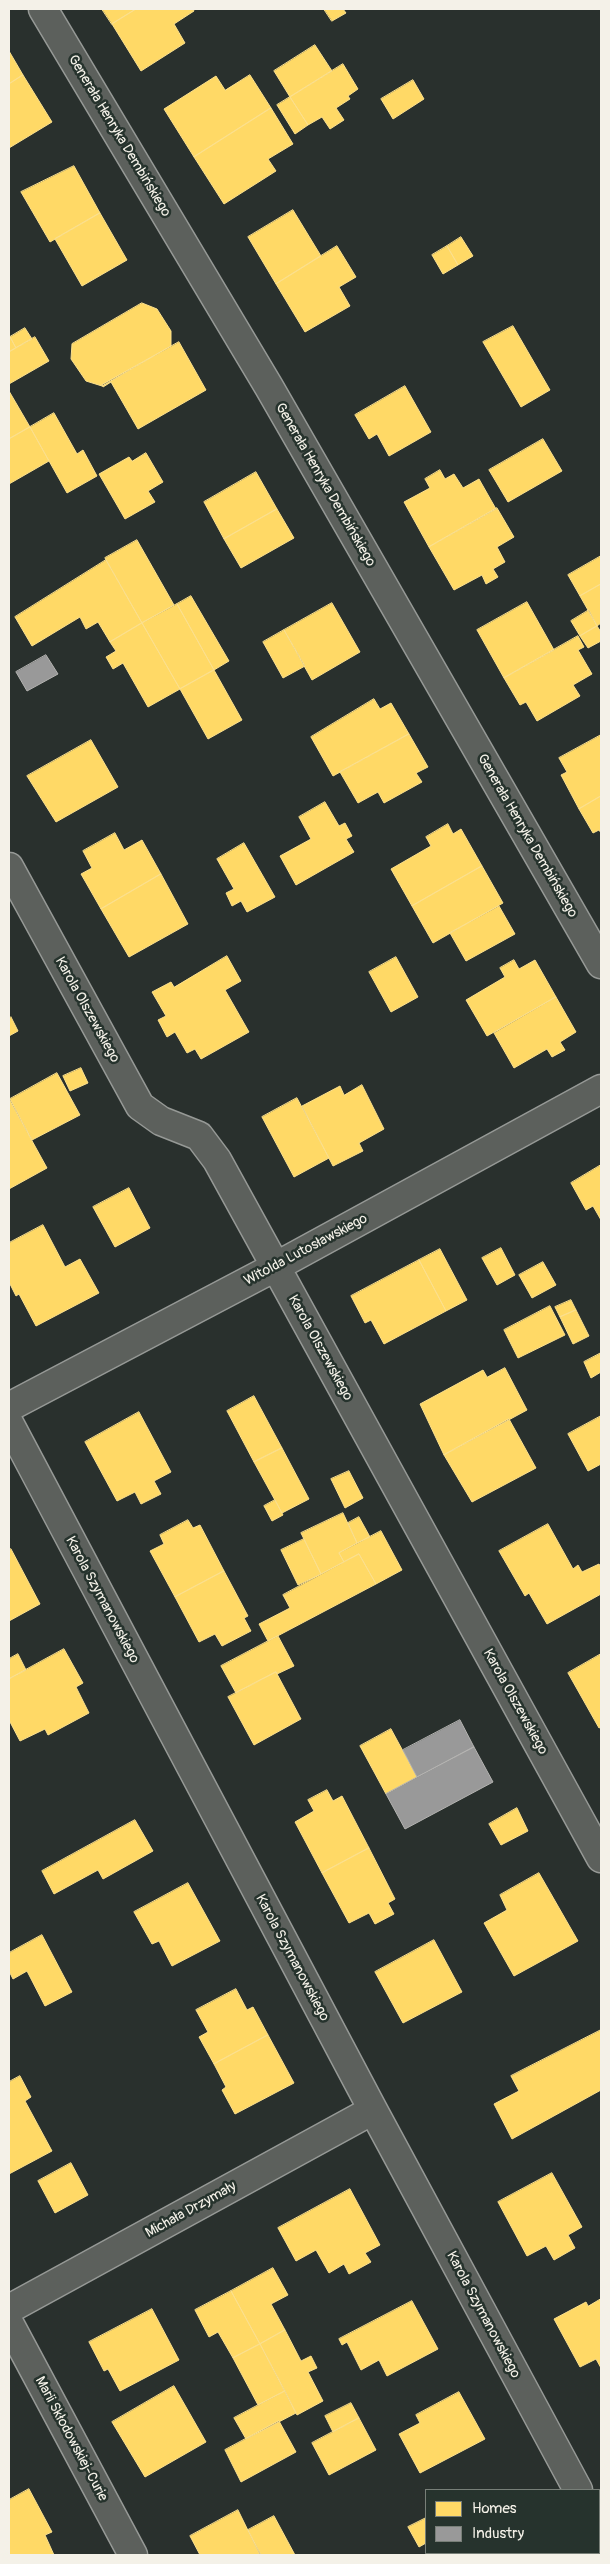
<!DOCTYPE html>
<meta charset="utf-8">
<style>
body{margin:0}
#map{position:relative;width:610px;height:2564px;overflow:hidden;background:#29302d;font-family:Pangolin,sans-serif}
canvas{display:block}
.frame{position:absolute;inset:0;border:10px solid #f4f1e8;pointer-events:none}
.legend{position:absolute;left:425px;top:2489px;width:175px;height:65px;box-sizing:border-box;background:#26332d;border:1px solid #787f78;margin:0;padding:6px 9px;list-style:none;font-size:15px;color:#f4f1e8}
.legend li{display:flex;align-items:center;gap:10px;height:25px}
.legend b{width:25px;border:1px solid #787f78}
</style>
<div id="map">
<canvas width="610" height="2564"></canvas>
<div class="frame"></div>
<ul class="legend">
<li><b style="height:14px;background:#ffd966"></b>Homes</li>
<li><b style="height:14px;background:#999"></b>Industry</li>
</ul>
</div>
<script>
const c = document.querySelector('canvas').getContext('2d');
c.lineJoin = 'round';
function fillPath(path, color) { c.fillStyle = color; c.fill(path, 'evenodd'); }
function trace(path, color, width, dash) { c.strokeStyle = color; c.lineWidth = width; c.lineCap = dash ? 'butt' : 'round'; c.setLineDash(dash || []); c.stroke(path); }
function label(font, color, halo, rows, align = 'center') {
  c.font = font + ' Pangolin,sans-serif'; c.lineWidth = 5; c.setLineDash([]); c.textBaseline = 'middle'; c.strokeStyle = halo; c.fillStyle = color; for (const [text, x, y, turn = 0] of rows) {
    c.save(); c.translate(x, y); c.rotate((+turn || 0) * Math.PI / 180); c.textAlign = isNaN(turn) ? turn : align; if (halo) c.strokeText(text, 0, 0); c.fillText(text, 0, 0); c.restore();
  }
}
const homes = new Path2D(`
 M102,9H136L112,24Z
 M136,9H193L194,11L174,24L185,43L141,71L112,24Z
 M324,9H343L346,13L332,21Z
 M315,45L332,71L290,97L274,71Z
 M9,51L23,75L9,84Z
 M343,64L358,89L348,96L350,99L336,108L344,120L330,129L322,117L308,125L290,97Z
 M23,75L52,122L9,148V84Z
 M250,75L271,108L194,157L164,109L216,76L225,90Z
 M413,80L424,99L393,119L381,99Z
 M290,97L308,125L295,134L277,105Z
 M271,108L293,144L268,159L276,171L224,204L194,157Z
 M74,166L100,213L50,242L21,192Z
 M293,210L321,256L276,284L248,237Z
 M100,213L127,260L82,286L55,239Z
 M461,237L473,256L458,265L447,246Z
 M337,246L356,277L339,287L350,306L305,332L276,284Z
 M447,246L458,265L443,274L432,255Z
 M142,303L157,309L171,331V346L102,386L86,381L71,359L72,344Z
 M513,326L550,390L521,407L483,342Z
 M25,328L32,339L16,348L10,337Z
 M9,335L16,348L9,352Z
 M35,337L49,361L9,384V352Z
 M179,342L206,390L138,429L111,382L103,387L102,385Z
 M405,386L431,432L389,456L377,434L369,439L355,415Z
 M9,391L30,427L9,439Z
 M54,413L77,454L83,450L97,476L67,493L30,427Z
 M30,427L49,461L9,484V439Z
 M543,439L562,471L508,502L489,470Z
 M146,453L163,482L148,491L155,502L125,519L99,474L129,457L132,461Z
 M440,470L445,479L454,474L463,488L479,479L496,509L429,547L404,502L430,488L425,479Z
 M256,472L277,509L224,539L204,502Z
 M497,508L514,537L497,547L505,562L493,569L498,577L486,584L482,575L454,590L429,547Z
 M277,509L294,538L241,568L224,539Z
 M137,540L174,605L142,623L105,558Z
 M601,556V584L580,596L568,575Z
 M106,560L142,623L110,642L98,622L86,629L80,617L32,646L15,617Z
 M601,584V623L597,626L580,596Z
 M191,596L229,661L214,670L177,604Z
 M527,602L554,650L504,678L477,630Z
 M332,603L360,652L312,680L284,630Z
 M177,604L214,670L180,689L142,623Z
 M589,610L597,626L580,636L571,621Z
 M142,623L180,689L148,707L123,663L113,669L106,657L116,651L110,642Z
 M597,626L601,632V641L588,648L580,636Z
 M284,630L305,666L283,678L263,642Z
 M578,636L584,647L578,650L592,674L573,685L580,696L537,721L526,702L520,705L504,678Z
 M214,670L242,720L208,739L180,689Z
 M374,699L380,709L391,703L409,734L333,776L311,737Z
 M409,734L428,767L416,773L422,782L384,803L378,792L358,803L340,772Z
 M601,735V796L579,809L561,775L567,772L559,758Z
 M91,740L118,787L56,822L27,776Z
 M601,796V833L599,830L593,833L579,809Z
 M325,802L339,826L345,823L352,836L346,839L354,852L296,885L280,856L311,839L299,817Z
 M448,824L453,834L461,829L482,866L412,906L391,869L431,846L426,837Z
 M115,833L124,850L142,840L161,874L101,909L81,874L92,868L83,851Z
 M244,843L275,897L247,912L241,901L232,906L226,893L234,889L217,859Z
 M482,866L503,903L433,943L412,906Z
 M161,874L188,924L129,957L101,909Z
 M499,906L515,934L466,961L450,933Z
 M227,956L241,981L225,990L249,1032L201,1059L195,1049L187,1053L175,1032L167,1037L158,1020L166,1016L152,992L171,982L174,987Z
 M396,957L418,997L391,1012L369,972Z
 M514,960L519,969L535,960L556,997L487,1036L466,1000L505,977L500,968Z
 M556,997L576,1032L560,1042L565,1050L552,1057L547,1049L514,1068L494,1033Z
 M11,1017L18,1031L9,1036V1019Z
 M81,1068L88,1083L70,1091L63,1076Z
 M57,1073L80,1115L32,1140L10,1099Z
 M362,1085L384,1129L359,1143L363,1151L333,1166L302,1106L340,1086L344,1095Z
 M297,1098L329,1158L294,1177L262,1117Z
 M9,1099L47,1168L9,1189Z
 M601,1165V1220L593,1206L586,1210L571,1183Z
 M129,1188L150,1228L115,1247L93,1207Z
 M43,1225L65,1267L80,1259L99,1293L36,1326L19,1294L16,1296L9,1282V1243Z
 M501,1248L515,1275L497,1285L482,1258Z
 M440,1249L467,1300L446,1311L419,1260Z
 M419,1260L446,1311L384,1344L371,1320L365,1323L351,1296Z
 M543,1262L556,1285L532,1298L519,1275Z
 M571,1300L576,1310L560,1317L555,1307Z
 M550,1306L565,1335L518,1358L504,1330Z
 M576,1310L589,1336L573,1344L560,1317Z
 M601,1353V1372L591,1378L584,1362Z
 M505,1368L527,1410L444,1455L420,1404L483,1370L487,1377Z
 M254,1396L282,1448L254,1462L227,1411Z
 M139,1412L171,1472L154,1481L161,1494L141,1504L135,1492L117,1501L85,1442Z
 M601,1416V1464L588,1471L568,1434Z
 M509,1419L536,1468L472,1502L444,1455Z
 M282,1448L309,1499L282,1513L254,1462Z
 M349,1471L363,1498L345,1508L331,1479Z
 M275,1500L283,1515L272,1521L264,1506Z
 M343,1513L357,1543L339,1553L344,1562L321,1574L301,1533Z
 M359,1517L370,1537L357,1543L348,1523Z
 M188,1520L193,1528L200,1525L224,1571L175,1597L150,1551L164,1544L160,1535Z
 M548,1524L573,1569L578,1565L582,1572L599,1564L601,1568V1594L547,1624L529,1593L525,1596L499,1551Z
 M381,1531L402,1570L376,1584L359,1554L344,1562L339,1553Z
 M304,1539L321,1574L298,1585L281,1550Z
 M11,1549L40,1604L9,1621V1550Z
 M359,1554L376,1584L268,1641L259,1624L290,1608L283,1595Z
 M224,1571L248,1616L244,1618L251,1631L222,1646L215,1634L199,1642L175,1597Z
 M278,1636L294,1666L277,1674L276,1672L236,1693L221,1666Z
 M64,1649L83,1683L76,1687L89,1713L48,1735L45,1729L20,1741L9,1720V1679Z
 M18,1654L26,1670L9,1679V1659Z
 M601,1654V1727L599,1728L568,1673Z
 M276,1672L301,1719L254,1745L228,1697Z
 M391,1729L417,1777L386,1794L360,1746Z
 M327,1790L333,1801L342,1796L369,1848L322,1873L295,1822L314,1811L308,1800Z
 M517,1808L528,1831L501,1845L489,1824Z
 M135,1820L153,1851L103,1879L98,1870L54,1894L42,1871Z
 M369,1848L395,1899L388,1903L394,1914L375,1924L369,1913L349,1923L322,1873Z
 M539,1873L578,1941L514,1976L484,1923L507,1910L500,1895Z
 M188,1883L220,1941L172,1966L159,1941L152,1944L134,1912Z
 M42,1935L72,1992L45,2006L27,1971L13,1979L9,1971V1953Z
 M434,1940L462,1992L403,2023L375,1972Z
 M236,1989L247,2010L253,2007L268,2035L214,2064L199,2037L208,2032L196,2010Z
 M601,2030V2090L512,2139L494,2104L519,2091L511,2076Z
 M268,2035L294,2083L235,2114L222,2090L226,2087L214,2064Z
 M20,2076L31,2097L25,2101L52,2151L9,2174V2082Z
 M71,2163L88,2195L55,2213L38,2181Z
 M552,2173L582,2227L568,2235L575,2248L554,2260L546,2246L527,2256L498,2202Z
 M350,2189L380,2245L365,2253L371,2262L349,2274L344,2264L329,2273L316,2250L296,2261L278,2228Z
 M273,2268L288,2295L271,2304L285,2330L260,2344L231,2291Z
 M231,2291L260,2344L233,2358L218,2332L209,2337L195,2310Z
 M601,2299V2368L596,2359L580,2367L554,2319L586,2302L588,2306Z
 M412,2301L438,2349L387,2376L379,2360L361,2370L347,2342L342,2345L339,2339Z
 M152,2309L179,2360L120,2391L108,2369L104,2371L89,2342Z
 M285,2330L301,2361L311,2356L317,2368L308,2372L323,2401L297,2415L260,2344Z
 M260,2344L285,2391L258,2405L233,2358Z
 M174,2386L206,2442L145,2477L112,2422Z
 M285,2391L296,2413L246,2439L234,2418Z
 M459,2392L485,2439L420,2473L399,2434L420,2423L416,2415Z
 M351,2403L359,2418L333,2432L325,2416Z
 M359,2418L376,2450L329,2475L312,2443Z
 M279,2421L296,2452L241,2482L225,2450Z
 M29,2489L52,2532L45,2535L54,2555H9V2500Z
 M238,2510L260,2555H200L190,2536Z
 M274,2516L295,2555H261L248,2530Z
 M426,2518V2543L419,2547L408,2527Z
 M477,2553H512L508,2555H478Z`);
fillPath(homes, '#ffd966');
trace(homes, '#fce08d', 1);
const industry = new Path2D(`
 M46,655L58,674L27,691L16,672Z
 M460,1720L474,1747L417,1777L403,1750Z
 M474,1747L493,1782L405,1829L386,1794Z`);
fillPath(industry, '#999');
trace(industry, '#b4b3b1', 1);
const street = new Path2D(`
 M43,9L269,387L601,964
 M9,867L140,1106L161,1121L199,1136L217,1160L601,1858
 M9,1407L275,1267L601,1089
 M9,1423L373,2110L578,2490
 M9,2309L373,2110
 M9,2323L133,2555
 M599,2528L601,2533`);
trace(street, '#969996', 31);
trace(street, '#5c605c', 28);
label('14px', '#f4f1e8', '#26332d', [
 ["Generała Henryka Dembińskiego",119,136,59],
 ["Generała Henryka Dembińskiego",325,485,60],
 ["Generała Henryka Dembińskiego",527,836,60],
 ["Karola Olszewskiego",87,1010,61],
 ["Witolda Lutosławskiego",306,1250,-28],
 ["Karola Olszewskiego",320,1348,61],
 ["Karola Szymanowskiego",102,1600,62],
 ["Karola Olszewskiego",515,1702,61],
 ["Karola Szymanowskiego",292,1958,62],
 ["Michała Drzymały",191,2210,-29],
 ["Karola Szymanowskiego",483,2315,62],
 ["Marii Skłodowskiej-Curie",71,2439,62]
]);
</script>
